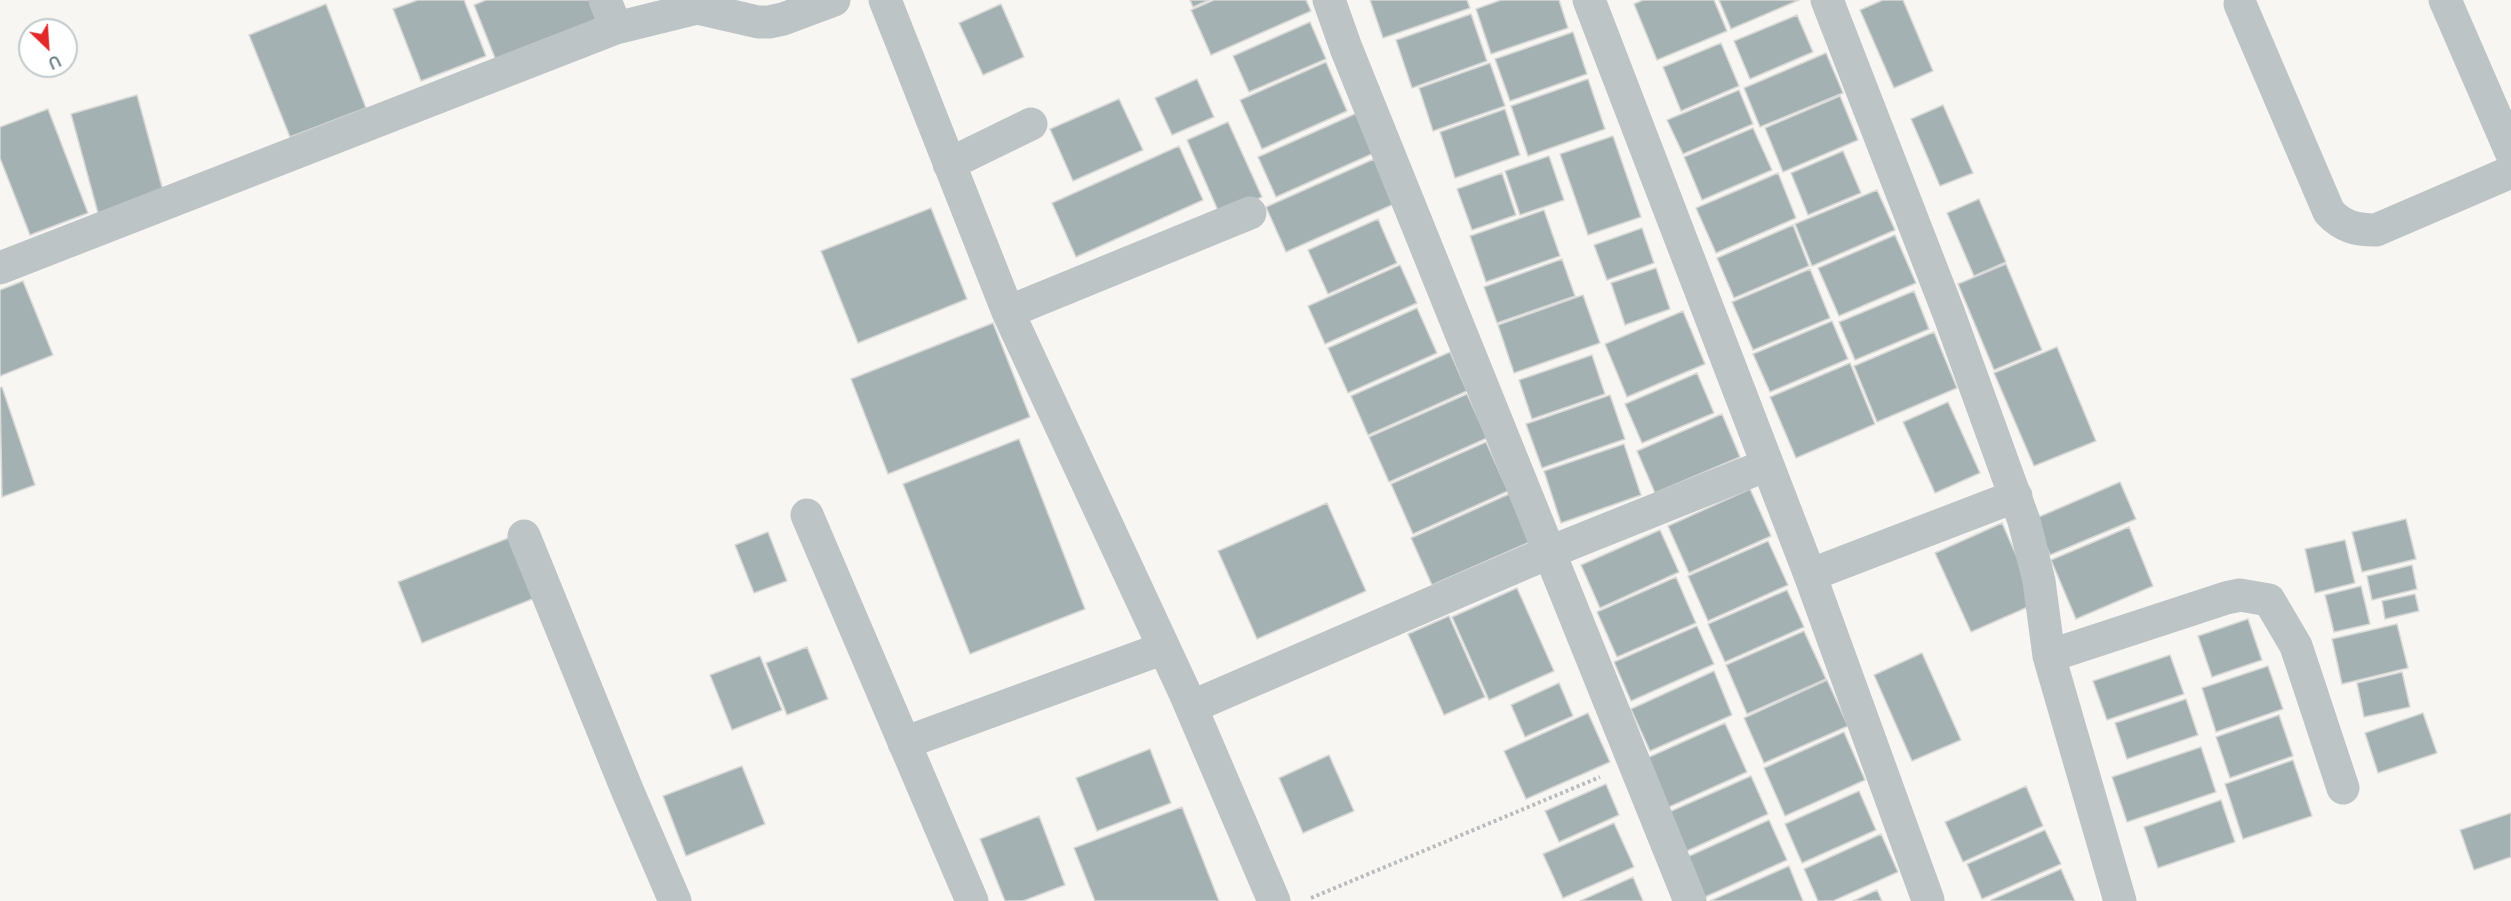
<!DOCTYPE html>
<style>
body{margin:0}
#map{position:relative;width:2511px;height:901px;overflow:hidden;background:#f7f6f3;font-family:Manrope,sans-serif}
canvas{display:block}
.north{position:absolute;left:18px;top:18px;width:60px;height:60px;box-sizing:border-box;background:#fff;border:2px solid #c0c9cb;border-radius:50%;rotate:155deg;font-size:16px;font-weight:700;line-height:24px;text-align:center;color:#62797e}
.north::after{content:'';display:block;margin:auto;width:21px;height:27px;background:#e22829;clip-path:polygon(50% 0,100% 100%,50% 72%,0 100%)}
</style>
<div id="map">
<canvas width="2511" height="901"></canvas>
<div class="north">U</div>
</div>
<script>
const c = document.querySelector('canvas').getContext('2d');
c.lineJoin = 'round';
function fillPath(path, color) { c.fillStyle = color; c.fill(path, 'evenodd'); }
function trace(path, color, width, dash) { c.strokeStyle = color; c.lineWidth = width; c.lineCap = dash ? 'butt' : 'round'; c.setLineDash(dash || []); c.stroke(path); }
const building = new Path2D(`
 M418,0H464L486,56L421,81L393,9Z
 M486,0H593L604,27L499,68L474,5Z
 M1190,0H1209L1193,7Z
 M1214,0H1306L1311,11L1211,55L1191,10Z
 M1370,0H1467L1470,8L1383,38Z
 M1501,0H1559L1568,28L1491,54L1476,9Z
 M1643,0H1714L1727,31L1657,60L1634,4Z
 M1719,0H1799L1731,29Z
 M1883,0H1903L1933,71L1894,88L1860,10Z
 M326,4L366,108L290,137L249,35Z
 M1001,4L1024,57L983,75L959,23Z
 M1471,14L1487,61L1412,88L1396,40Z
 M1797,15L1813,52L1750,79L1734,41Z
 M1310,22L1326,59L1249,92L1233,56Z
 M1573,32L1587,74L1510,101L1495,59Z
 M1721,43L1739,86L1681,111L1663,67Z
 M1826,53L1843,93L1760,127L1744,88Z
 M1326,62L1347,111L1262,149L1240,100Z
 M1490,63L1505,106L1433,131L1419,88Z
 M1197,79L1214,117L1172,135L1155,98Z
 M1588,79L1605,129L1528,156L1511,106Z
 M1739,90L1753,124L1683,154L1667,120Z
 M137,95L164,194L98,213L71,114Z
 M1840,96L1858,140L1783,172L1765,128Z
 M1119,99L1143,150L1073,181L1050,129Z
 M1943,105L1973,173L1940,186L1911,119Z
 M48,109L88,213L30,235L0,158V127Z
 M1505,109L1520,155L1455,178L1440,132Z
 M1357,113L1374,153L1276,197L1258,157Z
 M1228,122L1262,197L1220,215L1187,140Z
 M1753,128L1772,170L1702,200L1684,157Z
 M1613,136L1641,217L1588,235L1560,154Z
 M1179,146L1203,200L1076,257L1052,203Z
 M1843,151L1861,193L1808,215L1791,173Z
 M1549,156L1564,200L1520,215L1505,171Z
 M1374,159L1394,204L1286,252L1266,207Z
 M1502,173L1516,215L1472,230L1457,189Z
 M1778,173L1796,218L1716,253L1696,208Z
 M1877,190L1895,230L1812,266L1795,224Z
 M1979,199L2006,262L1974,276L1947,213Z
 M931,208L967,299L858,343L821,251Z
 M1544,210L1560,256L1486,282L1470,236Z
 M1378,219L1397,263L1328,294L1308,250Z
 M1793,225L1809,266L1734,298L1717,258Z
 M1642,228L1654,263L1607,280L1594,245Z
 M1895,235L1916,283L1839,316L1818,268Z
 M1562,259L1575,296L1497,323L1484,287Z
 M2006,264L2042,350L1994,370L1958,284Z
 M1400,265L1417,303L1325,344L1308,306Z
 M1656,268L1670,309L1625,325L1611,283Z
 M1810,269L1830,318L1753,350L1732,302Z
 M23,281L53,355L0,376V290Z
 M1914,291L1929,329L1855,360L1839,322Z
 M1583,295L1600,343L1514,373L1498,325Z
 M1417,308L1437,353L1348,393L1328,348Z
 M1683,311L1705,364L1627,397L1605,344Z
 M1832,321L1848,359L1770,392L1753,354Z
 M993,323L1030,417L888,474L851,379Z
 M1934,332L1957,388L1877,422L1854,366Z
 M2057,347L2096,441L2034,466L1994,373Z
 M1450,352L1467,391L1368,435L1351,396Z
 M1592,355L1605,394L1532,419L1519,380Z
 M1850,363L1875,424L1796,458L1770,397Z
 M1697,373L1714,413L1642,443L1625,404Z
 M2,387L35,485L2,497L0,388Z
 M1467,394L1487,438L1389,482L1369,437Z
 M1610,395L1625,439L1542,468L1526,424Z
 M1948,402L1980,473L1935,493L1903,422Z
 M1722,414L1740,457L1655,493L1637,451Z
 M1019,439L1085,609L970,654L903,484Z
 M1486,442L1508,491L1413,534L1391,484Z
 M1624,444L1641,495L1561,523L1544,471Z
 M2120,482L2136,519L2050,555L2034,519Z
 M1750,489L1771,536L1689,573L1668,526Z
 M1509,494L1530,542L1432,585L1411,538Z
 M1327,503L1366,591L1257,639L1218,551Z
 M2406,519L2416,559L2362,572L2352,532Z
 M2002,523L2037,603L1971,632L1935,553Z
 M2129,527L2153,586L2076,619L2051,560Z
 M1660,530L1679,572L1600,608L1581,565Z
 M768,532L787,581L754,593L735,545Z
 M511,537L535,598L422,643L398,582Z
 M2345,540L2355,583L2315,593L2305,549Z
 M1768,541L1788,585L1708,621L1688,576Z
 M2412,565L2417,589L2372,600L2367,576Z
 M1676,577L1696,623L1617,657L1597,612Z
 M2361,586L2370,624L2334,632L2325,595Z
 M1517,588L1554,671L1489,700L1452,617Z
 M1787,590L1804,627L1725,662L1708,624Z
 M2415,594L2419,611L2385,619L2382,601Z
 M1449,616L1485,697L1444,715L1408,634Z
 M2248,619L2262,660L2212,677L2198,636Z
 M2397,624L2408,668L2342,684L2332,639Z
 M1697,626L1714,664L1631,701L1614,662Z
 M1804,631L1826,679L1747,714L1726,665Z
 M807,647L828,699L787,715L766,663Z
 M1922,653L1961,740L1912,761L1874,675Z
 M2170,655L2184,694L2107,720L2093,681Z
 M760,656L782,710L732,730L710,675Z
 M2268,666L2283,709L2216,732L2202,688Z
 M1714,671L1732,715L1650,751L1631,709Z
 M2402,672L2410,707L2364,717L2357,683Z
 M1827,680L1848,726L1764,763L1744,718Z
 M1559,683L1573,716L1525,737L1511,705Z
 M2186,699L2198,735L2127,759L2115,723Z
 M1588,713L1610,762L1526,799L1504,751Z
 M2423,713L2437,753L2378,773L2365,733Z
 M2279,715L2293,756L2230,778L2216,737Z
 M1725,723L1747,772L1669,807L1647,758Z
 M1844,732L1865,780L1785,816L1764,768Z
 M2201,747L2216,792L2127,822L2112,777Z
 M1150,749L1171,803L1097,831L1076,778Z
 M1329,755L1354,811L1303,833L1279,778Z
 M2293,760L2312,816L2243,839L2225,784Z
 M742,766L765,824L686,856L663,796Z
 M1751,776L1768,814L1687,851L1669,812Z
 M1606,784L1619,815L1559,842L1545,811Z
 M2026,786L2043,826L1963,862L1945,822Z
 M1859,791L1876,830L1802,863L1785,824Z
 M2221,800L2235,842L2158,868L2144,827Z
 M1182,807L1219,901H1095L1074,848Z
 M2511,813V857L2474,870L2460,830Z
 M1039,816L1065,885L1023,901H1005L980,839Z
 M1769,820L1787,860L1705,897L1687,857Z
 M1614,823L1634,867L1563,898L1543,854Z
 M2045,830L2061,864L1982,899L1967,864Z
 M1881,834L1898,872L1833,901H1818L1804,869Z
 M1789,866L1803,901H1710Z
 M2061,869L2075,901H1992L1991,900Z
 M1633,877L1643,901H1580Z
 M1877,890L1882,901H1853Z`);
fillPath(building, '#a4b1b3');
trace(building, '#d8d8d6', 1.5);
trace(new Path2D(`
 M1311,898L1600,777`), '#b8bcbe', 4, [3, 3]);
trace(new Path2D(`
 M605,0L616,28
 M885,0L1008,312L1185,693L1274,901
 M1329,0L1346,48L1690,901
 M1589,0L1810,575L1928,900
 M1827,0L1949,314L2024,521L2039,581L2049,656L2120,901
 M2445,0L2511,152
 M2240,4L2329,212C2343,227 2356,230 2376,230L2511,172
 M949,164L1031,124
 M0,268L616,28L697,8L758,22H769L783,19L834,0
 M1008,312L1250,213
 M807,515L972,901
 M524,536L628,792L675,901
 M1810,575L2016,496
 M2049,656L2226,598L2240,595L2269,600L2296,646L2343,788
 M1191,707L1550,552L1767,465
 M904,743L1164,648`), '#bdc4c6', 33);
</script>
